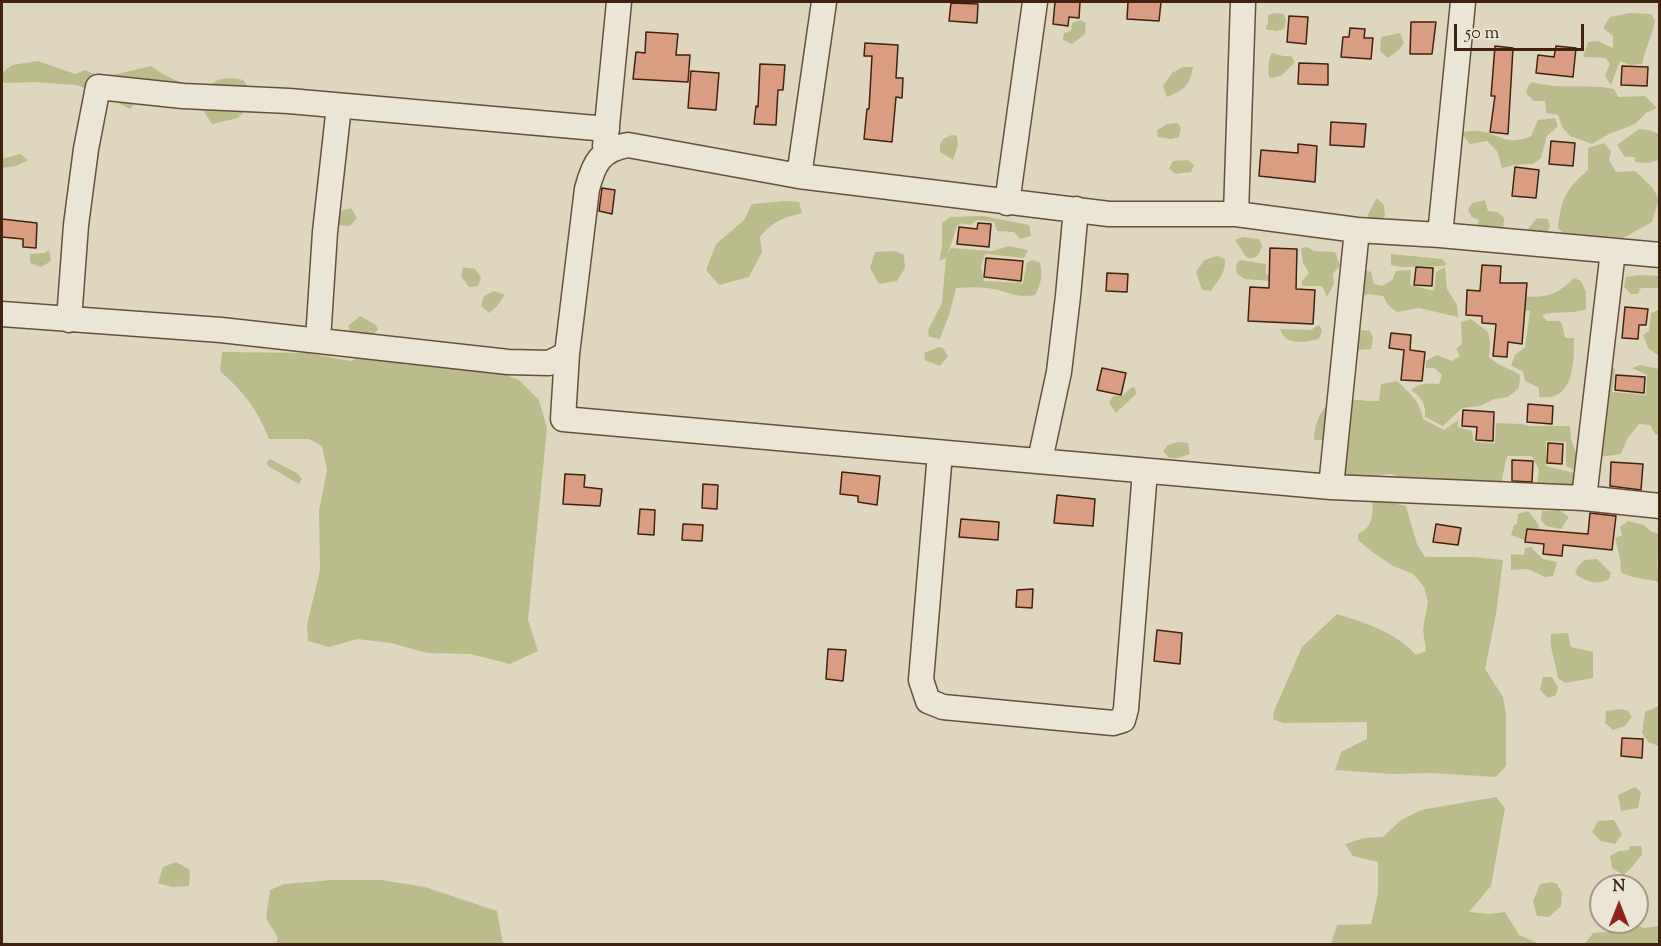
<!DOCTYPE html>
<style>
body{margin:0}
#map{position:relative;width:1661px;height:946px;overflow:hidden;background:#dfd7bd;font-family:"Sorts Mill Goudy",serif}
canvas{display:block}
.frame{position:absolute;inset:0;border:3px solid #40220e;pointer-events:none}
.north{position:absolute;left:1589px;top:874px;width:60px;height:60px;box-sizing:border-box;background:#eae5d4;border:2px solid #a69785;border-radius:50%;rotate:0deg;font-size:16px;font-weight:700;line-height:24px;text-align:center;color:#40220e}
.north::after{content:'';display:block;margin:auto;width:21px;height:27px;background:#8f2418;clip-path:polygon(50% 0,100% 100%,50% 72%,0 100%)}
.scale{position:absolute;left:1454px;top:24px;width:130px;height:27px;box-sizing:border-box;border:3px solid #40220e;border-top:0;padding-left:8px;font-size:18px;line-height:21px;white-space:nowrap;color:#40220e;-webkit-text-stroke:4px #eae5d4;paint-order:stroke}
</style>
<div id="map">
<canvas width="1661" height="946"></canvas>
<div class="frame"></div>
<div class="north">N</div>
<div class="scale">50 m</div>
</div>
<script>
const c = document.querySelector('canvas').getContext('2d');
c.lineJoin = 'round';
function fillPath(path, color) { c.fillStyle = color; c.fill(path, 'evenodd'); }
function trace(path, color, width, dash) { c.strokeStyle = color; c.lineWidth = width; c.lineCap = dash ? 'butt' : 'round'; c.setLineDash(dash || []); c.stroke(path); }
fillPath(new Path2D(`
 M1274,13L1284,14L1286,21L1284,29L1276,31L1265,29L1268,23V15Z
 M1630,13L1651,14L1655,21C1652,36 1645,49 1642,64L1630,65L1620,61L1611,85L1605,76L1610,64L1606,58L1583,57L1588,42L1598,41L1613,48V36L1603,28L1610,17Z
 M1080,20L1086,23L1085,34L1072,44L1063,40L1064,33L1071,31L1072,23Z
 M1400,33L1404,43L1399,50L1388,58L1380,51L1381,37Z
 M1272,53L1283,56H1291L1295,62L1282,75L1273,78L1269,77C1268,69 1268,59 1272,53Z
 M38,61L75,74L85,70L99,76L117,74L151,66C162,75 192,90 208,86C208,86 215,82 216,81C223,77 235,78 243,80L248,87V106L238,118L212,124L203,110L200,93L142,95L130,109L120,104L112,96L76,85L34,82L6,83L2,81V73L12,65Z
 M1183,67H1193C1190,86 1184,90 1167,97L1163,86L1172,73Z
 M1532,82C1559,90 1587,83 1614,89L1618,97L1645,96L1657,108L1646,113L1635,124L1609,134L1592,144L1570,136L1562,127L1558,115L1546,113L1545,101H1534L1526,93L1528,86Z
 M1555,118L1558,126L1547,136L1541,158L1533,164L1514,165L1502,168L1497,151L1487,141L1470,144L1460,132C1466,132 1473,130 1479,131C1502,134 1506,147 1531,136L1538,120Z
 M1177,123L1181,127L1179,137L1171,139L1158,137L1157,130L1167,124Z
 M1639,129L1649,130L1659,134V160L1648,163L1635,162V157H1625L1617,145Z
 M952,135L957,136L958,145L953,160L940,152C939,141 943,138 952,135Z
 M1604,143L1611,151L1609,160L1616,172L1635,171L1652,187L1659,199L1652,222L1623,238L1633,249L1571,240L1558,228C1561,199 1566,189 1588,170V148Z
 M20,154L28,160L16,166L2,168V159Z
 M1188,160L1194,165L1191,172L1176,174L1169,169L1173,161Z
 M1377,198L1384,205L1385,217L1376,220L1367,216Z
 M1485,200L1488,211L1498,212L1504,218L1503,233L1475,231L1479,220L1472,217L1468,210L1472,203Z
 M785,201L799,202L802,213C783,218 773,221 760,237L762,252L749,277L719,285L706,270L716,244L744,220L752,204Z
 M351,208L357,218L350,226L339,225L337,212Z
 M983,216L1029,225L1031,236L1020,239L1014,232L997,231L994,222L977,220L970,225L962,223L957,226L951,245L946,255L951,248L992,251L1009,246L1028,250L1024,258L985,254L981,267L984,281L1023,283L1027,262L1033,260L1040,263C1043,275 1041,284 1035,295C1015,298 1012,293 994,289C981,287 969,287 956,288L950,312L940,339L929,337L928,330L942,303L946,256L945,259L939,260L942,248V223L950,217Z
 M1537,218L1548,219L1550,226L1546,234L1525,233Z
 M1243,237L1259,239L1262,246C1259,255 1257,259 1247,258L1235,240Z
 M1307,247L1314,251L1335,252L1340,265L1333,274L1334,284L1327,297L1322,286H1302V281L1309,273L1303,263L1301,248Z
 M49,250L51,261L41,267L30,263V254L45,253Z
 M895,251L904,255L905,268L897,281L879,284L870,268L875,252Z
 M1391,254L1442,259L1447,264L1444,266L1402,267L1391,265Z
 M1217,256L1225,259C1226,273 1218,280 1211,291L1202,290L1196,272L1204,260Z
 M1240,260L1266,264V274L1272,276L1271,281L1245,279L1237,274L1236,265Z
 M463,267L475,269L481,277L478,286L469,287L461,276Z
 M1445,267L1447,289L1457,305L1458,317L1419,308L1397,312L1388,305L1383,296L1368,294L1360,297L1362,269L1371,272L1374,284L1382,286L1392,280L1396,271L1411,270L1410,285L1434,291L1436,272Z
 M1640,275L1659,276V288H1641L1638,294H1631L1624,287L1626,277Z
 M1574,278L1581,281L1586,292V309C1570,315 1558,310 1542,315L1547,321H1559L1562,324L1565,338H1574C1574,355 1575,389 1554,396C1550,398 1543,397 1539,397V388L1525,381L1523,372L1511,365L1515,355L1525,347L1530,311L1515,309L1512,296C1541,297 1552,300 1574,278Z
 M494,291L505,295L497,306L489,313L481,306L484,296Z
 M1659,310H1660L1659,356L1648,348L1643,335L1649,331L1651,313Z
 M360,316L376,325L378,330L365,340L354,338L348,326Z
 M1471,319L1488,332L1490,342L1489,357C1498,366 1509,368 1520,375L1519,388L1508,397L1494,399L1480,406L1462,408L1443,426L1425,417C1426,404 1422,398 1411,390C1420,383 1428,383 1439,384L1442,375L1434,368H1426V361L1437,355L1452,361L1460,356L1456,349L1462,344L1461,322Z
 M1319,325L1322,330L1319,339C1305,342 1286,347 1280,329L1311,330Z
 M1362,330L1370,331L1373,338L1371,349L1359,350L1356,359L1345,357L1350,338Z
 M939,347L943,348L948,356L940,366L925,360L924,353Z
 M222,352L307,353L350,361L373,353L407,365L429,363L490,369L519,380L539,400L547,428L528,620L538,651L510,664L470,654L427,653L391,643L357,639L329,647L308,641L307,625L320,570L319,511L327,470L322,446L309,439H269C256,407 245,394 220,371Z
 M1640,365L1659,369V436L1655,434L1650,425L1639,424L1627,439L1621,454L1592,458L1587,439L1579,433L1581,421L1602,366H1612L1615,369L1612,392L1646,395L1647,375L1632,368Z
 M1397,381C1409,393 1420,400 1423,419L1444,430L1458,420V427L1472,431L1474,442L1495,443L1496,423L1521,424L1529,426H1570L1571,439L1581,466L1577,471L1566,466V442L1546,441V466L1574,473V484L1570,495L1536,488L1539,470L1532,456H1507L1502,478L1505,496L1427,487L1391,474L1338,478L1335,440H1314C1315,423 1321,402 1341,400C1353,398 1366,402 1379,401L1381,384Z
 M1132,387L1135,388L1136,394L1116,413L1109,403L1113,396H1122Z
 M1177,442L1188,443L1190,454L1178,458H1169L1163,451L1168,445Z
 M270,459L297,473L302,479L299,484L268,466L267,462Z
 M1373,499L1406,506L1417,544L1425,557H1474L1503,560L1496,614L1485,669L1503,697L1506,714V766L1496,777L1433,773L1392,774L1335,770L1341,752L1367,739V722L1283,723L1273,719L1274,711L1302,647L1337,614C1366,623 1395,632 1416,655L1426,651L1423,629L1428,602L1424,587L1413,574L1393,566L1371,551L1358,540V534C1374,527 1372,514 1373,499Z
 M1559,510L1569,517L1561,529L1546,526L1541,520L1542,511Z
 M1528,511L1538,524L1541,536L1532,543L1511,535L1514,525L1517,524L1518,514Z
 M1628,521L1644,525L1650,531L1659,534L1657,567H1659V582C1646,578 1632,579 1621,572L1620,558L1615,538L1622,535L1620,527Z
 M1531,547L1543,559L1557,562L1553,576L1545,577L1528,569L1511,570V554L1524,555L1525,548Z
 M1597,559L1611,573L1609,579C1597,586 1586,581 1575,574L1578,566L1585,560Z
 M1568,633L1571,647L1593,652V678L1565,683L1558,678C1556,663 1549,649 1551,634Z
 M1543,677H1552L1558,688L1556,695L1548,698L1540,690Z
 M1659,706V746L1648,742L1642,733L1645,712Z
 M1622,709L1628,711L1632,717L1625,726L1613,730L1605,723L1606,711Z
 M1635,787L1641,792L1638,808L1621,811L1618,795Z
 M1496,797L1505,808L1491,886L1469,912L1490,914L1505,912L1519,935L1540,944H1331L1337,925L1371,924L1378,893V862L1353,856L1345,844L1364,838L1383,837L1401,820L1421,810Z
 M1614,820L1622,834L1615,844L1601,841L1592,832L1598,821Z
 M1630,846H1641L1642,855C1635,862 1632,869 1623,875L1612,868L1610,856L1619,851L1629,850Z
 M176,862L190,870L189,886L172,887L158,883L163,867Z
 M333,880H381L425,887L497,911L503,944H276L278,938L266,918L270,890L284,884Z
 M1551,882L1557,884L1562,893L1561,906L1549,917L1537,916L1533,901L1540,884Z
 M1627,922L1644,928L1659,926V944H1585L1593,933L1608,932L1616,924Z`), '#babc8c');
const building = new Path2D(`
 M1055,2H1080L1079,18L1069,17L1068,26L1053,24Z
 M1128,2H1161L1159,21L1127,19Z
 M951,3L978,4L977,23L949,21Z
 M1289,16L1308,17L1306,44L1287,42Z
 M1411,22H1436L1432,54H1410Z
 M1350,28L1365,29L1364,38H1373L1371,59L1341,57L1343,37H1349Z
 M646,32L678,34L676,55H690L688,82L633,79L636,52L645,53Z
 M865,43L898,45L896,78H903L902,98L896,97L892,142L864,139L867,109H869L872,56H864Z
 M1495,46L1513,48L1508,134L1490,132L1495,96H1491Z
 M1556,46L1576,48L1573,77L1536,73L1538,55L1554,57Z
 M1299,63L1328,64V85L1298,84Z
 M760,64L785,65L783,90H778L776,125L754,124L756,106L758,107Z
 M1622,66L1648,67L1647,86L1621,85Z
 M691,71L719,73L716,110L688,108Z
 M1331,122L1366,124L1364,147L1330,145Z
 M1551,141L1575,143L1573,166L1549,164Z
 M1298,144L1317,146L1315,182L1259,176L1261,150L1298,153Z
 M1515,167L1539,170L1536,198L1512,196Z
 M602,188L615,190L612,214L599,211Z
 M2,219L37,223L36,248L23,247V239L2,237Z
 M978,223L991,224L989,247L957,244L959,227L977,229Z
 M1270,248L1297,249L1296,289L1315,290L1313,324L1248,321L1250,287L1269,288Z
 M986,258L1023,261L1021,281L984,277Z
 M1482,265L1501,266L1500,283H1527L1522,344L1508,342L1507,357L1493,356L1496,324L1482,323V316L1466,315L1467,290L1480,291Z
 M1416,267L1433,268L1432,286L1414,285Z
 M1107,273L1128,274L1127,292L1106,291Z
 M1625,307L1648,309L1646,325H1639L1638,339L1622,338Z
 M1391,333L1411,335L1410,350L1425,352L1422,381L1401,380L1404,350L1389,348Z
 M1102,368L1126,373L1121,395L1097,390Z
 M1616,375L1645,377L1644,393L1615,390Z
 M1528,404L1553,406L1552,424L1527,422Z
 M1463,410L1494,412L1493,441L1476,440L1477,427L1462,426Z
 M1548,443L1563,444L1562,464L1547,463Z
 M1512,460L1533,461L1532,482L1512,481Z
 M1611,462L1643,464L1641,490L1610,486Z
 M842,472L880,476L877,505L858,502V496L840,494Z
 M565,474L585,475L584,487L602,489L600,506L563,504Z
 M703,484L718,485L717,509L702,508Z
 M1057,495L1095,499L1093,526L1054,523Z
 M640,509L655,510L654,535L638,534Z
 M1590,513L1616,516L1612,550L1563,545L1562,556L1543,554L1544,544L1525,542L1527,529L1588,534Z
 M961,519L999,522L998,540L959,537Z
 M683,524L703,525L702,541L682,540Z
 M1436,524L1461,528L1458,545L1433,542Z
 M1033,589L1032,608L1016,607L1017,590Z
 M1157,630L1182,633L1180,664L1154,661Z
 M828,649L846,650L843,681L826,679Z
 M1622,738L1643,739L1642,758L1621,756Z`);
fillPath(building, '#d99e81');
trace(building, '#40220e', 1.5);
const minor = new Path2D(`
 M605,146L619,2
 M799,176L824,2
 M1007,203L1035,2
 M1236,214L1243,2
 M1440,235L1463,2
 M1660,255L1440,235L1357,230L1236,214H1109L799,176L628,145C600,150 594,163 587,189L567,354L563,419L1331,487L1584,498L1660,506
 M2,314L221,330L508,362L549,363L567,354
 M69,320L76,225L86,149L98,87L183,96L289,101L607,129
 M318,340L325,232L339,106
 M940,453L921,680L928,701L943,707L1113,723L1123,720L1126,709L1145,471
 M1040,460L1059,372L1068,296L1076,209
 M1331,487L1357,230
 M1584,498L1613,251`);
trace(minor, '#684f3a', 27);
trace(minor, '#eae5d4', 24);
</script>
